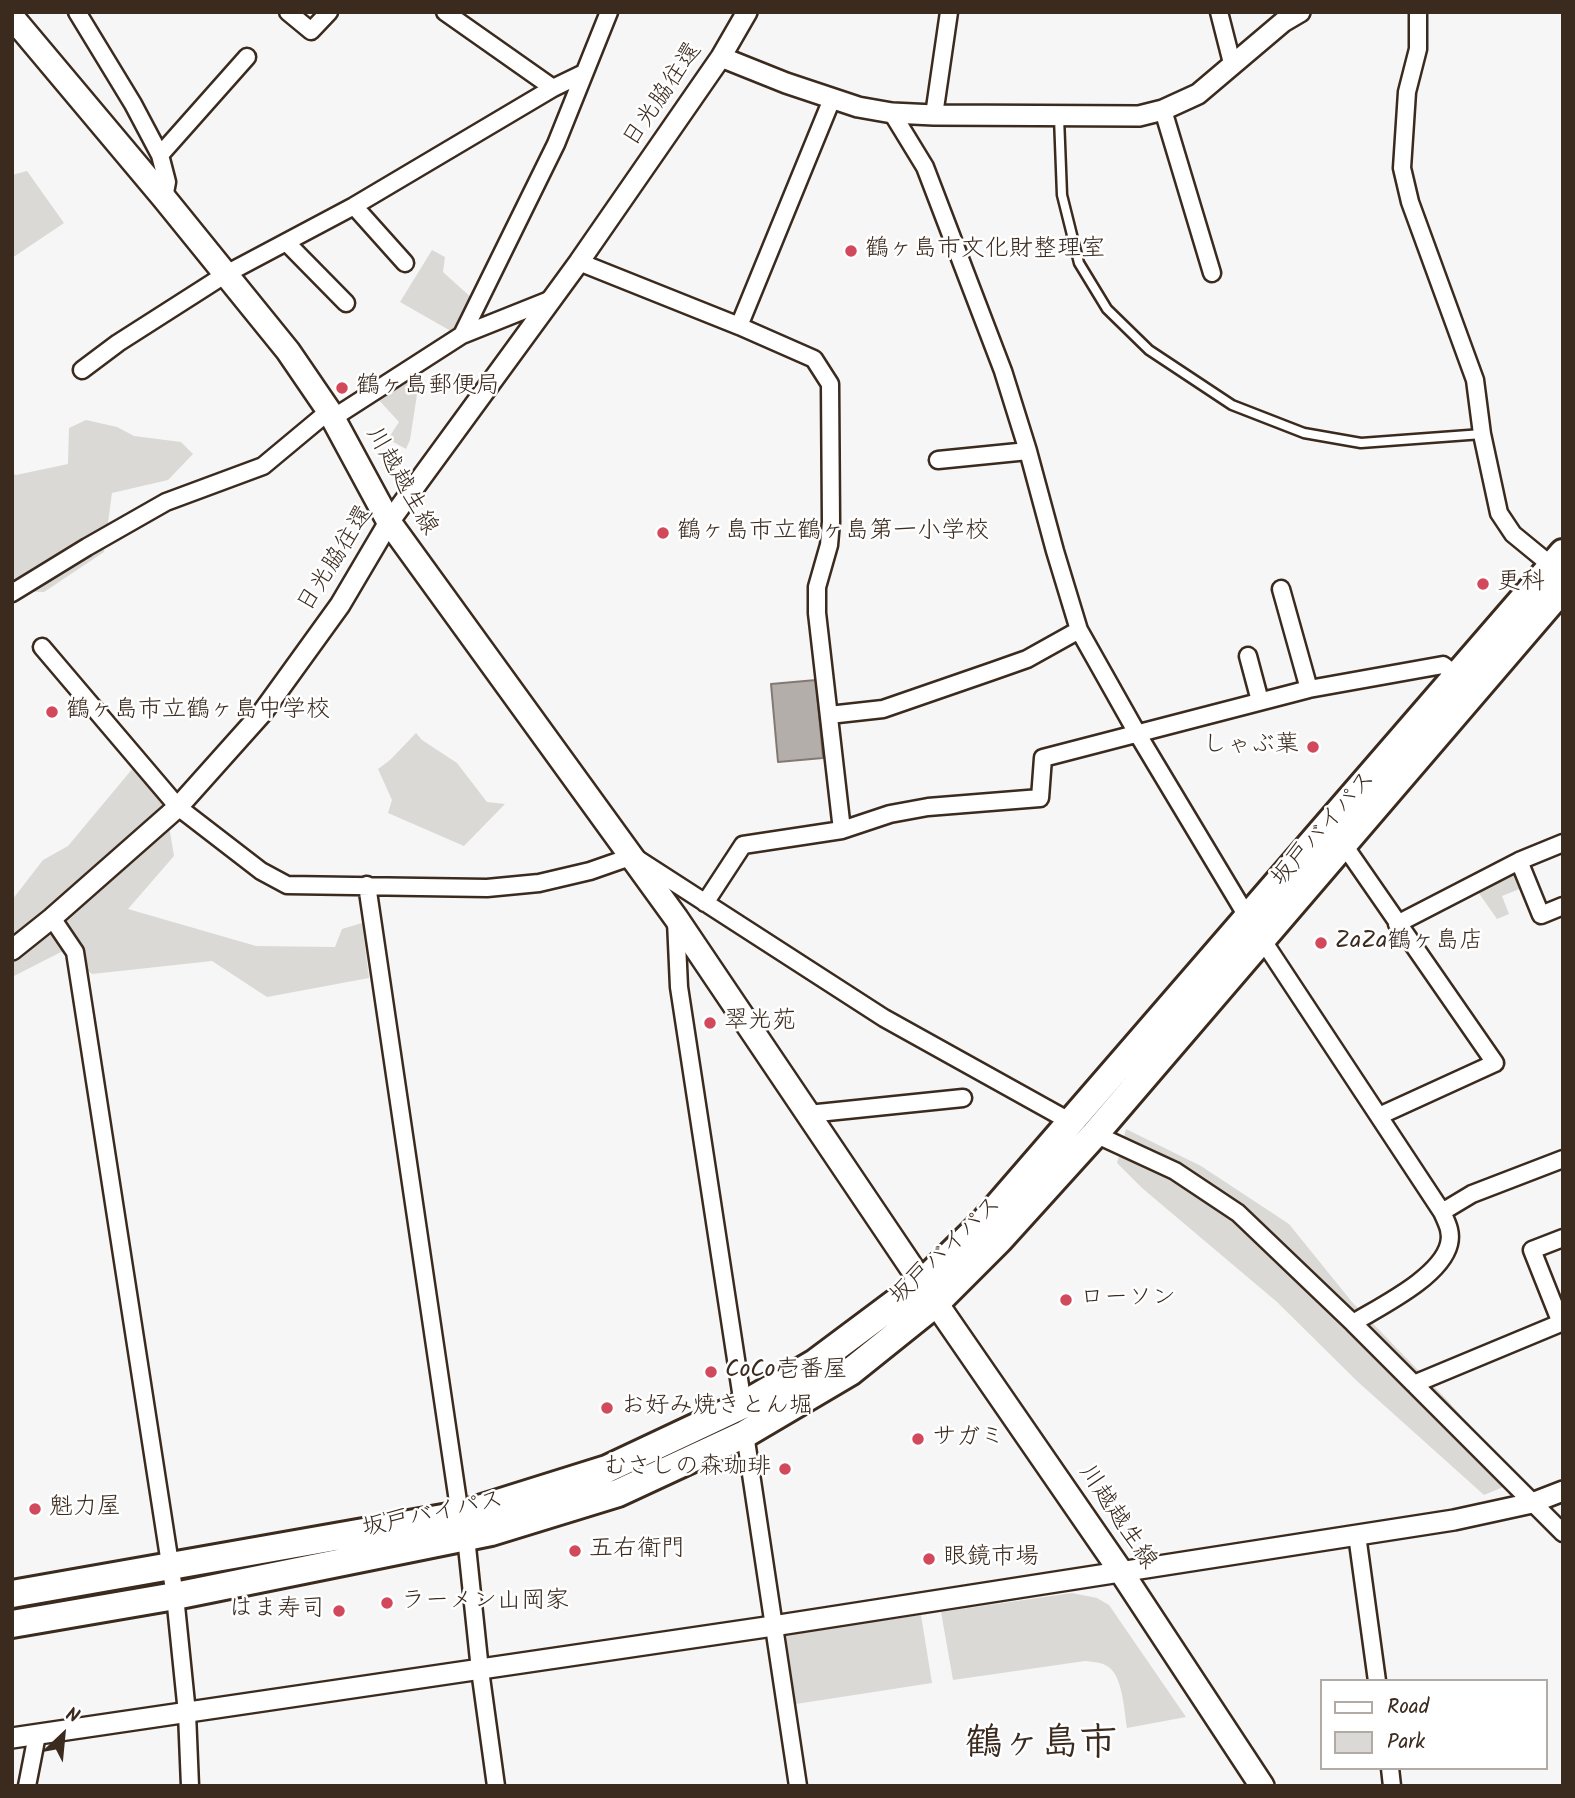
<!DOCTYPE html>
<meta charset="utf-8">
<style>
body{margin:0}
#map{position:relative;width:1575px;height:1798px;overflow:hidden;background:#f7f6f6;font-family:Kalam,sans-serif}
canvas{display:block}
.frame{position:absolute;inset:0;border:14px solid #3b2a1e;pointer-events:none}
.legend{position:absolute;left:1320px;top:1679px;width:228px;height:91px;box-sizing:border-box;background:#fff;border:2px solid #b1aaa5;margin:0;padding:9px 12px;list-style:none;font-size:21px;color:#3b2a1e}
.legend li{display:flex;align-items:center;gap:14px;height:35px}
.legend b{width:35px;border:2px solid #b1aaa5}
.north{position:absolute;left:28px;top:1700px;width:70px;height:70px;-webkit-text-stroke:5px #fff;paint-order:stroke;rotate:26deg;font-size:19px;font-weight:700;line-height:28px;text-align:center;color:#3b2a1e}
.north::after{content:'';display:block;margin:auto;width:24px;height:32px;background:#3b2a1e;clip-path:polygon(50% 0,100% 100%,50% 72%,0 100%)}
</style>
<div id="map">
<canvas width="1575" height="1798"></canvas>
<div class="frame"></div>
<ul class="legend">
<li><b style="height:9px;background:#fff"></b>Road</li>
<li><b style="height:19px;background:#dbd9d6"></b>Park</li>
</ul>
<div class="north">N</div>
</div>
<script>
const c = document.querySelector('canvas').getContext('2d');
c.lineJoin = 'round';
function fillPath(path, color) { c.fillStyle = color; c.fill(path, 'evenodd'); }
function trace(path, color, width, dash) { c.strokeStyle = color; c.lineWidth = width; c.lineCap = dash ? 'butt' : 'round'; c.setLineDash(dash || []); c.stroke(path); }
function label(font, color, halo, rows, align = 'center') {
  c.font = font + ' Kalam,"Klee One",sans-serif'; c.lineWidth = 5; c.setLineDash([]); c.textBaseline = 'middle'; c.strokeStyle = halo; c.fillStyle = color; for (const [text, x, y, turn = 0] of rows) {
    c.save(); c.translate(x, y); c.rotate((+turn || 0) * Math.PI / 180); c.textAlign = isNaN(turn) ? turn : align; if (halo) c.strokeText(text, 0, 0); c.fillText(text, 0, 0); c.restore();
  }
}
fillPath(new Path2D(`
 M27,171L64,223L12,258V175Z
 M432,250L445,257L443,272L474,300L456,334L400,302Z
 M417,372L420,375L410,440L406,449L388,439L399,422L376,397Z
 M86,420L117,427L134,436L181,442L193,454L168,480L112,493L104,552L44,592L12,591V473L16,475L68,464L69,428Z
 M416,733L422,740L457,763L487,802L505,804L464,846L388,813L392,800L378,769L390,760Z
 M138,762L177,800L169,826L174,856L128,909L256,946L335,947L342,929L362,923L369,978L267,997L212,961L92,974L63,951L12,977V900L43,860L68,846Z
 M1511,871L1517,874L1522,888L1502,896L1509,914L1497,919L1476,889Z
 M1126,1129L1201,1166L1289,1224L1352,1302L1447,1400L1520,1480L1484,1495L1358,1382L1277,1302L1142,1188L1117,1163Z
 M1072,1593L1097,1598L1109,1605L1186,1717L1127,1728C1124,1711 1123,1675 1107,1666C1101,1662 1093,1662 1085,1661L953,1680L941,1612Z
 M921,1615L932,1683L796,1704L786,1635Z`), '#dbd9d6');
const water = new Path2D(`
 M816,680L823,758L778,762L771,684Z`);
fillPath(water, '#b4aeaa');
trace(water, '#847972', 2);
const service = new Path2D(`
 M1059,117L1062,195L1079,263L1107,309L1149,350L1232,405L1304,433L1361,443L1482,434`);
const minor = new Path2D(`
 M77,12L133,104L160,155L167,182L164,198
 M288,12L311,31L329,12
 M445,12L553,88
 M1219,12L1232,63
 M1418,12V49L1407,92L1402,168L1410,202L1475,380L1482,434L1499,513L1513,534L1552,566
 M1163,110L1212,273
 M892,113L925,167L1003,371L1028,451L1055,551L1079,630L1137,733L1248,918L1442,1212C1447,1223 1452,1232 1449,1244C1441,1277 1381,1306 1353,1323
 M934,115L949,12
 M160,155L247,57
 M354,206L405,263
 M287,243L346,303
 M579,262L739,326L814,359L830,384L831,522L829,545L817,587V613L842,830
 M739,326L832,99
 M462,335L556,144L609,12
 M82,370L118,343L226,274L354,206L553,88L584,73
 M333,418L462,335L552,299
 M938,460L1028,451
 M1281,589L1309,689
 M12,593L87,547L166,502L263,466L329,411
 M42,647L178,807L261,871L287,885L487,888L539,883L590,871L633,856L884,1018L1071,1122
 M1248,656L1260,701
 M829,715L883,709L993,671L1027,659L1079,630
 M1344,845L1495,1063L1379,1116
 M1519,861L1541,915L1563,906
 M367,885L460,1515
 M705,903L743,845L842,830L890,814L928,807L1040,798L1043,758L1309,689L1443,665L1457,676
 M52,918L75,952L175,1596L187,1713L190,1786
 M676,921L679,987L743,1405
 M1397,924L1519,861L1563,843
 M808,1114L963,1098
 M1095,1134L1175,1171L1238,1213L1353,1323L1563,1533
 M1442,1212L1472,1194L1563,1159
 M1561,1323L1532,1250L1563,1238
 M1414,1384L1563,1322
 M745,1434L798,1786
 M1357,1535L1377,1681
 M466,1537L480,1670L496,1786
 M1390,1768L1392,1786
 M27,1786L37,1735`);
const tertiary = new Path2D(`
 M721,57L786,83L858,107L892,113L934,115L1139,116L1163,110L1198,94L1283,22L1300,12
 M12,950L52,918L178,807L262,713L340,605L389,522L579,262L721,57L747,12
 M12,1738L773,1626L1454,1520L1532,1503L1563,1491`);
const secondary = new Path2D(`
 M12,17L164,198L288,351L329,411L389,522L676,918L922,1283L1122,1573L1262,1786`);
const trunk = new Path2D(`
 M12,1594L460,1515L607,1469L743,1405L815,1363L922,1283L984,1222L1563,553
 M12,1624L175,1596L491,1532L618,1493L745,1434L850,1372L936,1303L999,1240L1095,1134L1563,588`);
trace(service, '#3b2a1e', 13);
trace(minor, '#3b2a1e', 21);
trace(tertiary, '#3b2a1e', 24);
trace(secondary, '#3b2a1e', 28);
trace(trunk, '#3b2a1e', 32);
trace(service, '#fff', 8);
trace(minor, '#fff', 16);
trace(tertiary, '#fff', 19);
trace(secondary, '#fff', 23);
trace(trunk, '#fff', 26);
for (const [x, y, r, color] of [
 [851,251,7,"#d1495b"],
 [342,388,7,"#d1495b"],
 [663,533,7,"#d1495b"],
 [1483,584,7,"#d1495b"],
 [52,712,7,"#d1495b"],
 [1313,747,7,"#d1495b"],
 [1321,943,7,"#d1495b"],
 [710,1023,7,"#d1495b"],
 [1066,1300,7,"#d1495b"],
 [711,1372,7,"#d1495b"],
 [607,1408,7,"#d1495b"],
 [918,1439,7,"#d1495b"],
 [785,1469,7,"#d1495b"],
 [35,1509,7,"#d1495b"],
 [575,1551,7,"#d1495b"],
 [929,1559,7,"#d1495b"],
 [387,1603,7,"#d1495b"],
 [339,1611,7,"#d1495b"]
]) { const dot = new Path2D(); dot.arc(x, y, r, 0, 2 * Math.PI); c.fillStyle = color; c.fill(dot); trace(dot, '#fff', 2.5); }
label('24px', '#3b2a1e', '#fff', [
 ["日光脇往還",664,96,-56],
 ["川越越生線",400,482,60],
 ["日光脇往還",337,560,-58],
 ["坂戸バイパス",1325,830,-49],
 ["坂戸バイパス",947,1252,-44],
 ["坂戸バイパス",433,1516,-12],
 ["川越越生線",1116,1518,56]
]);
label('24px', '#3b2a1e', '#fff', [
 ["鶴ヶ島市文化財整理室",865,251],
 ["鶴ヶ島郵便局",356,388],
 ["鶴ヶ島市立鶴ヶ島第一小学校",677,533],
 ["更科",1497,584],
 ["鶴ヶ島市立鶴ヶ島中学校",66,712],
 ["しゃぶ葉",1299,747,"right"],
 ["ZaZa鶴ヶ島店",1335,943],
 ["翠光苑",724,1023],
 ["ローソン",1080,1300],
 ["CoCo壱番屋",725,1372],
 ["お好み焼きとん堀",621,1408],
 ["サガミ",932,1439],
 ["むさしの森珈琲",771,1469,"right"],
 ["魁力屋",49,1509],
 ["五右衛門",589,1551],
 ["眼鏡市場",943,1559],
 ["ラーメン山岡家",401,1603],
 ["はま寿司",325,1611,"right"]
], 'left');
label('bold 38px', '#3b2a1e', '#fff', [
 ["鶴ヶ島市",1041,1748]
]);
</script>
